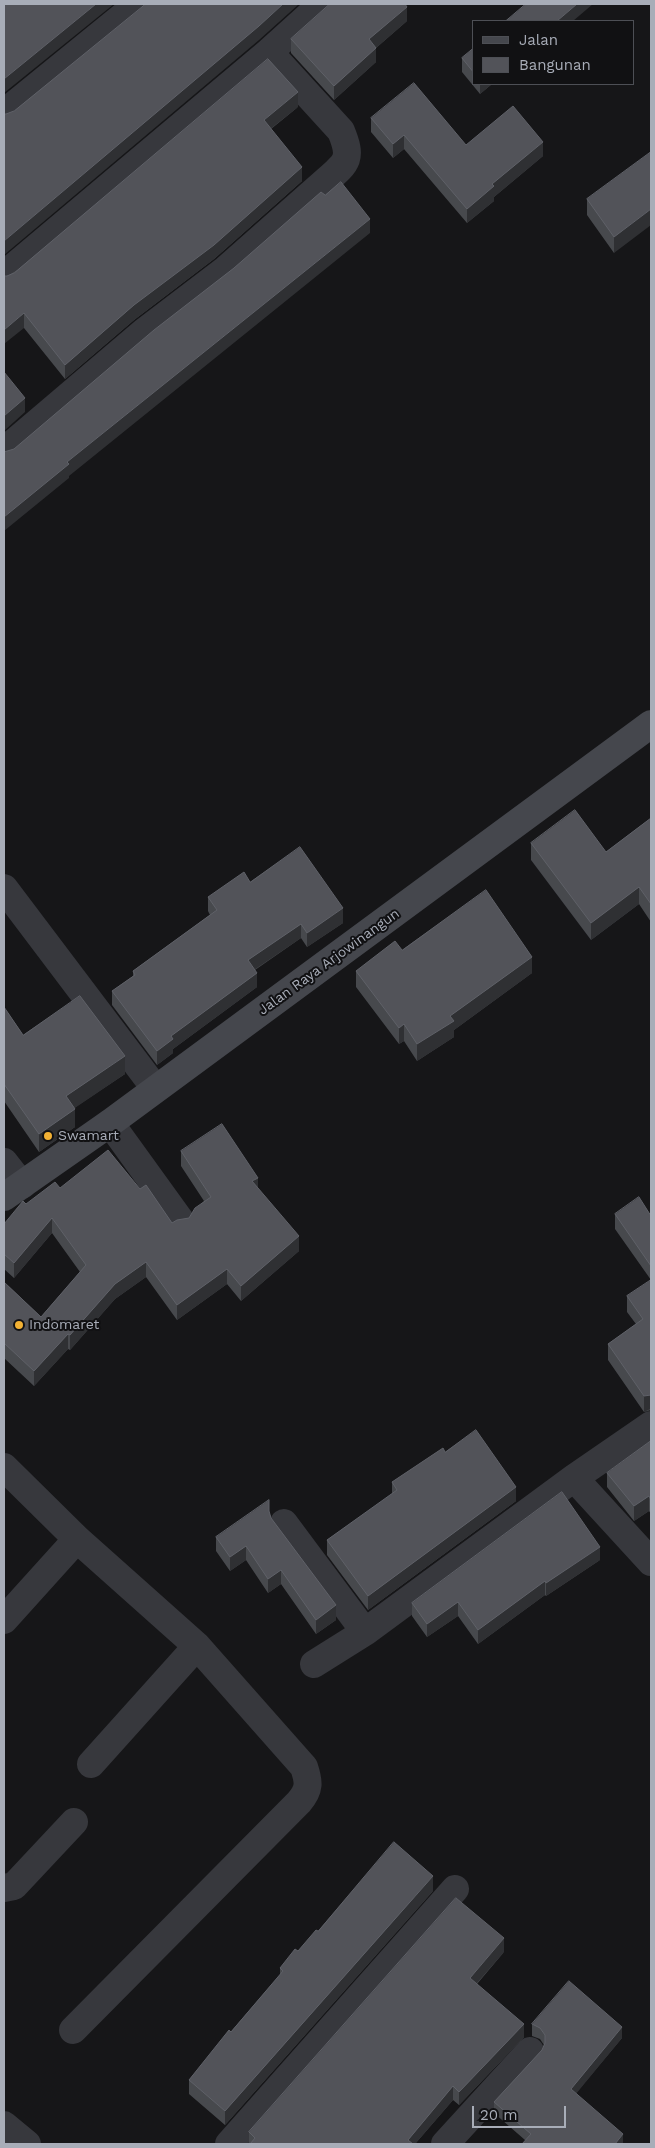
<!DOCTYPE html>
<style>
body{margin:0}
#map{position:relative;width:655px;height:2148px;overflow:hidden;background:#161618;font-family:"Work Sans",sans-serif}
canvas{display:block}
.frame{position:absolute;inset:0;border:5px solid #a8adb8;pointer-events:none}
.legend{position:absolute;left:472px;top:20px;width:162px;height:65px;box-sizing:border-box;background:#111113;border:1px solid #4d4f55;margin:0;padding:6px 9px;list-style:none;font-size:15px;color:#a8adb8}
.legend li{display:flex;align-items:center;gap:10px;height:25px}
.legend b{width:25px;border:1px solid #4d4f55}
.scale{position:absolute;left:472px;top:2106px;width:94px;height:22px;box-sizing:border-box;border:2px solid #a8adb8;border-top:0;padding-left:6px;font-size:15px;line-height:18px;white-space:nowrap;color:#a8adb8;-webkit-text-stroke:4px #111113;paint-order:stroke}
</style>
<div id="map">
<canvas width="655" height="2148"></canvas>
<div class="frame"></div>
<ul class="legend">
<li><b style="height:6px;background:#45474d"></b>Jalan</li>
<li><b style="height:14px;background:#525359"></b>Bangunan</li>
</ul>
<div class="scale">20 m</div>
</div>
<script>
const c = document.querySelector('canvas').getContext('2d');
c.lineJoin = 'round';
function trace(path, color, width, dash) { c.strokeStyle = color; c.lineWidth = width; c.lineCap = dash ? 'butt' : 'round'; c.setLineDash(dash || []); c.stroke(path); }
function fillPath(path, color) { c.fillStyle = color; c.fill(path, 'evenodd'); }
function label(font, color, halo, rows, align = 'center') {
  c.font = font + ' "Work Sans",sans-serif'; c.lineWidth = 4; c.setLineDash([]); c.textBaseline = 'middle'; c.strokeStyle = halo; c.fillStyle = color; for (const [text, x, y, turn = 0] of rows) {
    c.save(); c.translate(x, y); c.rotate((+turn || 0) * Math.PI / 180); c.textAlign = isNaN(turn) ? turn : align; if (halo) c.strokeText(text, 0, 0); c.fillText(text, 0, 0); c.restore();
  }
}
trace(new Path2D(`
 M269,52L322,4
 M4,113L138,4
 M4,275L269,52L341,131C352,158 348,162 327,180L224,271L144,332L4,451
 M4,888L155,1088
 M110,1123L180,1220
 M4,1162L22,1185
 M4,1467L77,1539L197,1646L304,1767C309,1782 310,1789 299,1802L73,2030
 M574,1478L651,1562
 M284,1523L365,1632
 M4,1620L77,1539
 M314,1664L365,1632L574,1478L651,1425
 M91,1764L197,1646
 M4,1888L14,1886L74,1822
 M4,2125L27,2144
 M229,2144L455,1889
 M445,2144L530,2051`), '#37383d', 28);
trace(new Path2D(`
 M4,1197L110,1123L651,724`), '#45474d', 28);
fillPath(new Path2D(`
 M407,21L376,48V62L334,100L291,53V39Z
 M474,48V84H492L480,94L462,72V58Z
 M298,107L271,129L302,181L214,259L134,320L65,379L24,328L7,276Z
 M371,118L466,145L543,156L494,197V201L467,223L404,149L393,158L371,132Z
 M651,152L614,253L587,215V199Z
 M651,818V922L639,904L591,940L531,860V843L606,852Z
 M250,882L343,923L307,947L301,938L255,970L257,987L173,1049V1053L157,1065L112,1005V991L133,976V971L210,915L208,911V897Z
 M402,950L532,973L454,1030V1037L417,1061L404,1041L399,1044L356,987V971Z
 M4,1007L23,1035L125,1074L74,1108L75,1127L39,1152L4,1101Z
 M181,1151L258,1188L299,1251L241,1301L227,1284L177,1320L146,1277L115,1299L70,1350L68,1349L34,1386L4,1358V1282L41,1317L80,1272L52,1233L14,1278L4,1269V1224L26,1204L60,1188L140,1189L172,1223L189,1218L204,1201L181,1166Z
 M615,1214L651,1216V1410L644,1412L608,1360V1344L636,1324L627,1312V1296L651,1280L615,1229Z
 M651,1441V1514L649,1511L634,1521L607,1487V1473Z
 M445,1452L516,1501L368,1610L327,1555V1540L392,1494V1482Z
 M269,1512L271,1518L336,1620L316,1634L281,1584L268,1593L246,1560L230,1571L216,1551V1537Z
 M600,1560L546,1596L545,1595L478,1644L458,1616L427,1637L412,1616V1603Z
 M433,1891L225,2125L189,2094V2080L280,1975V1968L298,1951L318,1931Z
 M504,1952L477,1984L524,2037L459,2105L453,2100L415,2144H249V2132Z
 M532,2024L622,2038L576,2093L623,2144L525,2140L494,2113V2102L542,2050L544,2045L540,2039L532,2036Z`), '#47494d');
fillPath(new Path2D(`
 M96,4H114L4,93V79Z
 M283,4H299L259,40L4,255V241Z
 M577,4H593L573,21H557Z
 M407,7V21L369,54V39Z
 M376,48V62L334,100V86Z
 M480,84H492L480,94Z
 M298,92V107L264,134V120Z
 M404,135V149L393,158V144Z
 M543,142V156L494,197V201L467,223V209L492,184Z
 M302,167V181L214,259L134,320L65,379V365L134,305Z
 M651,209V225L614,253V237Z
 M370,219V233L69,476V478L4,531V517L67,462Z
 M24,313V328L4,344V330Z
 M25,398V412L4,431V416Z
 M639,887V904L591,940V923Z
 M343,908V923L307,947V933Z
 M301,924V938L248,974V960Z
 M532,957V973L454,1030V1037L417,1061V1044L450,1016Z
 M257,973V987L173,1049V1053L157,1065V1051L171,1036Z
 M404,1024V1041L399,1044V1028Z
 M125,1056V1074L66,1114V1096Z
 M75,1109V1127L39,1152V1134Z
 M258,1178V1193L252,1181Z
 M52,1218V1233L14,1278V1263Z
 M299,1236V1251L241,1301V1286Z
 M146,1262V1277L115,1299L70,1350V1335L115,1284Z
 M227,1269V1284L177,1320V1305Z
 M68,1334V1349L34,1386V1371Z
 M650,1394V1409L644,1412V1396Z
 M516,1487V1501L368,1610V1596Z
 M649,1496V1511L634,1521V1506Z
 M246,1546V1560L230,1571V1557Z
 M600,1547V1560L546,1596V1583Z
 M281,1570V1584L268,1593V1579Z
 M545,1581V1595L478,1644V1630Z
 M458,1602V1616L427,1637V1624Z
 M336,1605V1620L316,1634V1620Z
 M433,1876V1891L225,2125V2111Z
 M504,1938V1952L470,1991V1978Z
 M524,2024V2037L459,2105V2092Z
 M622,2027V2038L571,2100V2089Z
 M453,2086V2100L415,2144H408V2140Z
 M623,2134V2144H615Z`), '#2f3033');
const building = new Path2D(`
 M4,4H96L4,79Z
 M146,4H283L259,26L4,241V114H6L14,111Z
 M330,4H405L407,7L369,39L376,48L334,86L291,39Z
 M526,4H577L557,21H506Z
 M474,48V73L462,58Z
 M268,59L298,92L264,120L302,167L214,245L134,305L65,365L24,313L4,330V276H7L14,273Z
 M414,83L466,145L513,106L543,142L492,184L494,186L467,209L404,135L393,144L371,118Z
 M651,152V209L614,237L587,199Z
 M341,182L370,219L67,462L69,464L4,517V452L14,449L154,330L234,268L321,192L325,195Z
 M4,372L25,398L4,416Z
 M575,810L606,852L651,818V904L639,887L591,923L531,843Z
 M300,847L343,908L307,933L301,924L248,960L257,973L171,1036L173,1039L157,1051L112,991L135,975L133,971L217,910L208,897L244,872L250,882Z
 M486,890L532,957L450,1016L454,1021L417,1044L404,1024L399,1028L356,971L395,941L402,950Z
 M80,996L125,1056L66,1096L75,1109L39,1134L4,1084V1007L23,1035Z
 M222,1124L258,1178L252,1181L299,1236L241,1286L227,1269L177,1305L146,1262L115,1284L70,1335L68,1334L34,1371L4,1343V1282L41,1317L86,1265L52,1218L14,1263L4,1254V1224L23,1201L26,1204L55,1182L60,1188L108,1150L140,1189L146,1185L172,1223L177,1220L189,1218L195,1208L211,1197L181,1151Z
 M639,1197L651,1216V1266L615,1214Z
 M651,1280V1395L644,1396L608,1344L643,1319L627,1296Z
 M476,1430L516,1487L368,1596L327,1540L397,1490L392,1482L443,1448L445,1452Z
 M651,1441V1500L649,1496L634,1506L607,1473Z
 M562,1492L600,1547L546,1583L545,1581L478,1630L458,1602L427,1624L412,1603Z
 M269,1500V1511L271,1518L336,1605L316,1620L281,1570L268,1579L246,1546L230,1557L216,1537Z
 M394,1842L433,1876L225,2111L189,2080L229,2030L231,2032L283,1971L280,1968L295,1949L298,1951L316,1930L318,1931Z
 M456,1898L504,1938L470,1978L524,2024L459,2092L453,2086L408,2140L413,2144H250L255,2138L249,2132Z
 M569,1981L622,2027L571,2089L623,2134L615,2144H522L531,2134L494,2102L542,2050L545,2043V2035L540,2028L532,2024Z`);
fillPath(building, '#525359');
trace(building, '#5f6168', 1);
for (const [x, y, r, color] of [
 [48,1136,5,"#f2b134"],
 [19,1325,5,"#f2b134"]
]) { const dot = new Path2D(); dot.arc(x, y, r, 0, 2 * Math.PI); c.fillStyle = color; c.fill(dot); trace(dot, '#111113', 2); }
label('14px', '#a8adb8', '#111113', [
 ["Jalan Raya Arjowinangun",329,962,-36]
]);
label('14px', '#a8adb8', '#111113', [
 ["Swamart",58,1136],
 ["Indomaret",29,1325]
], 'left');
</script>
